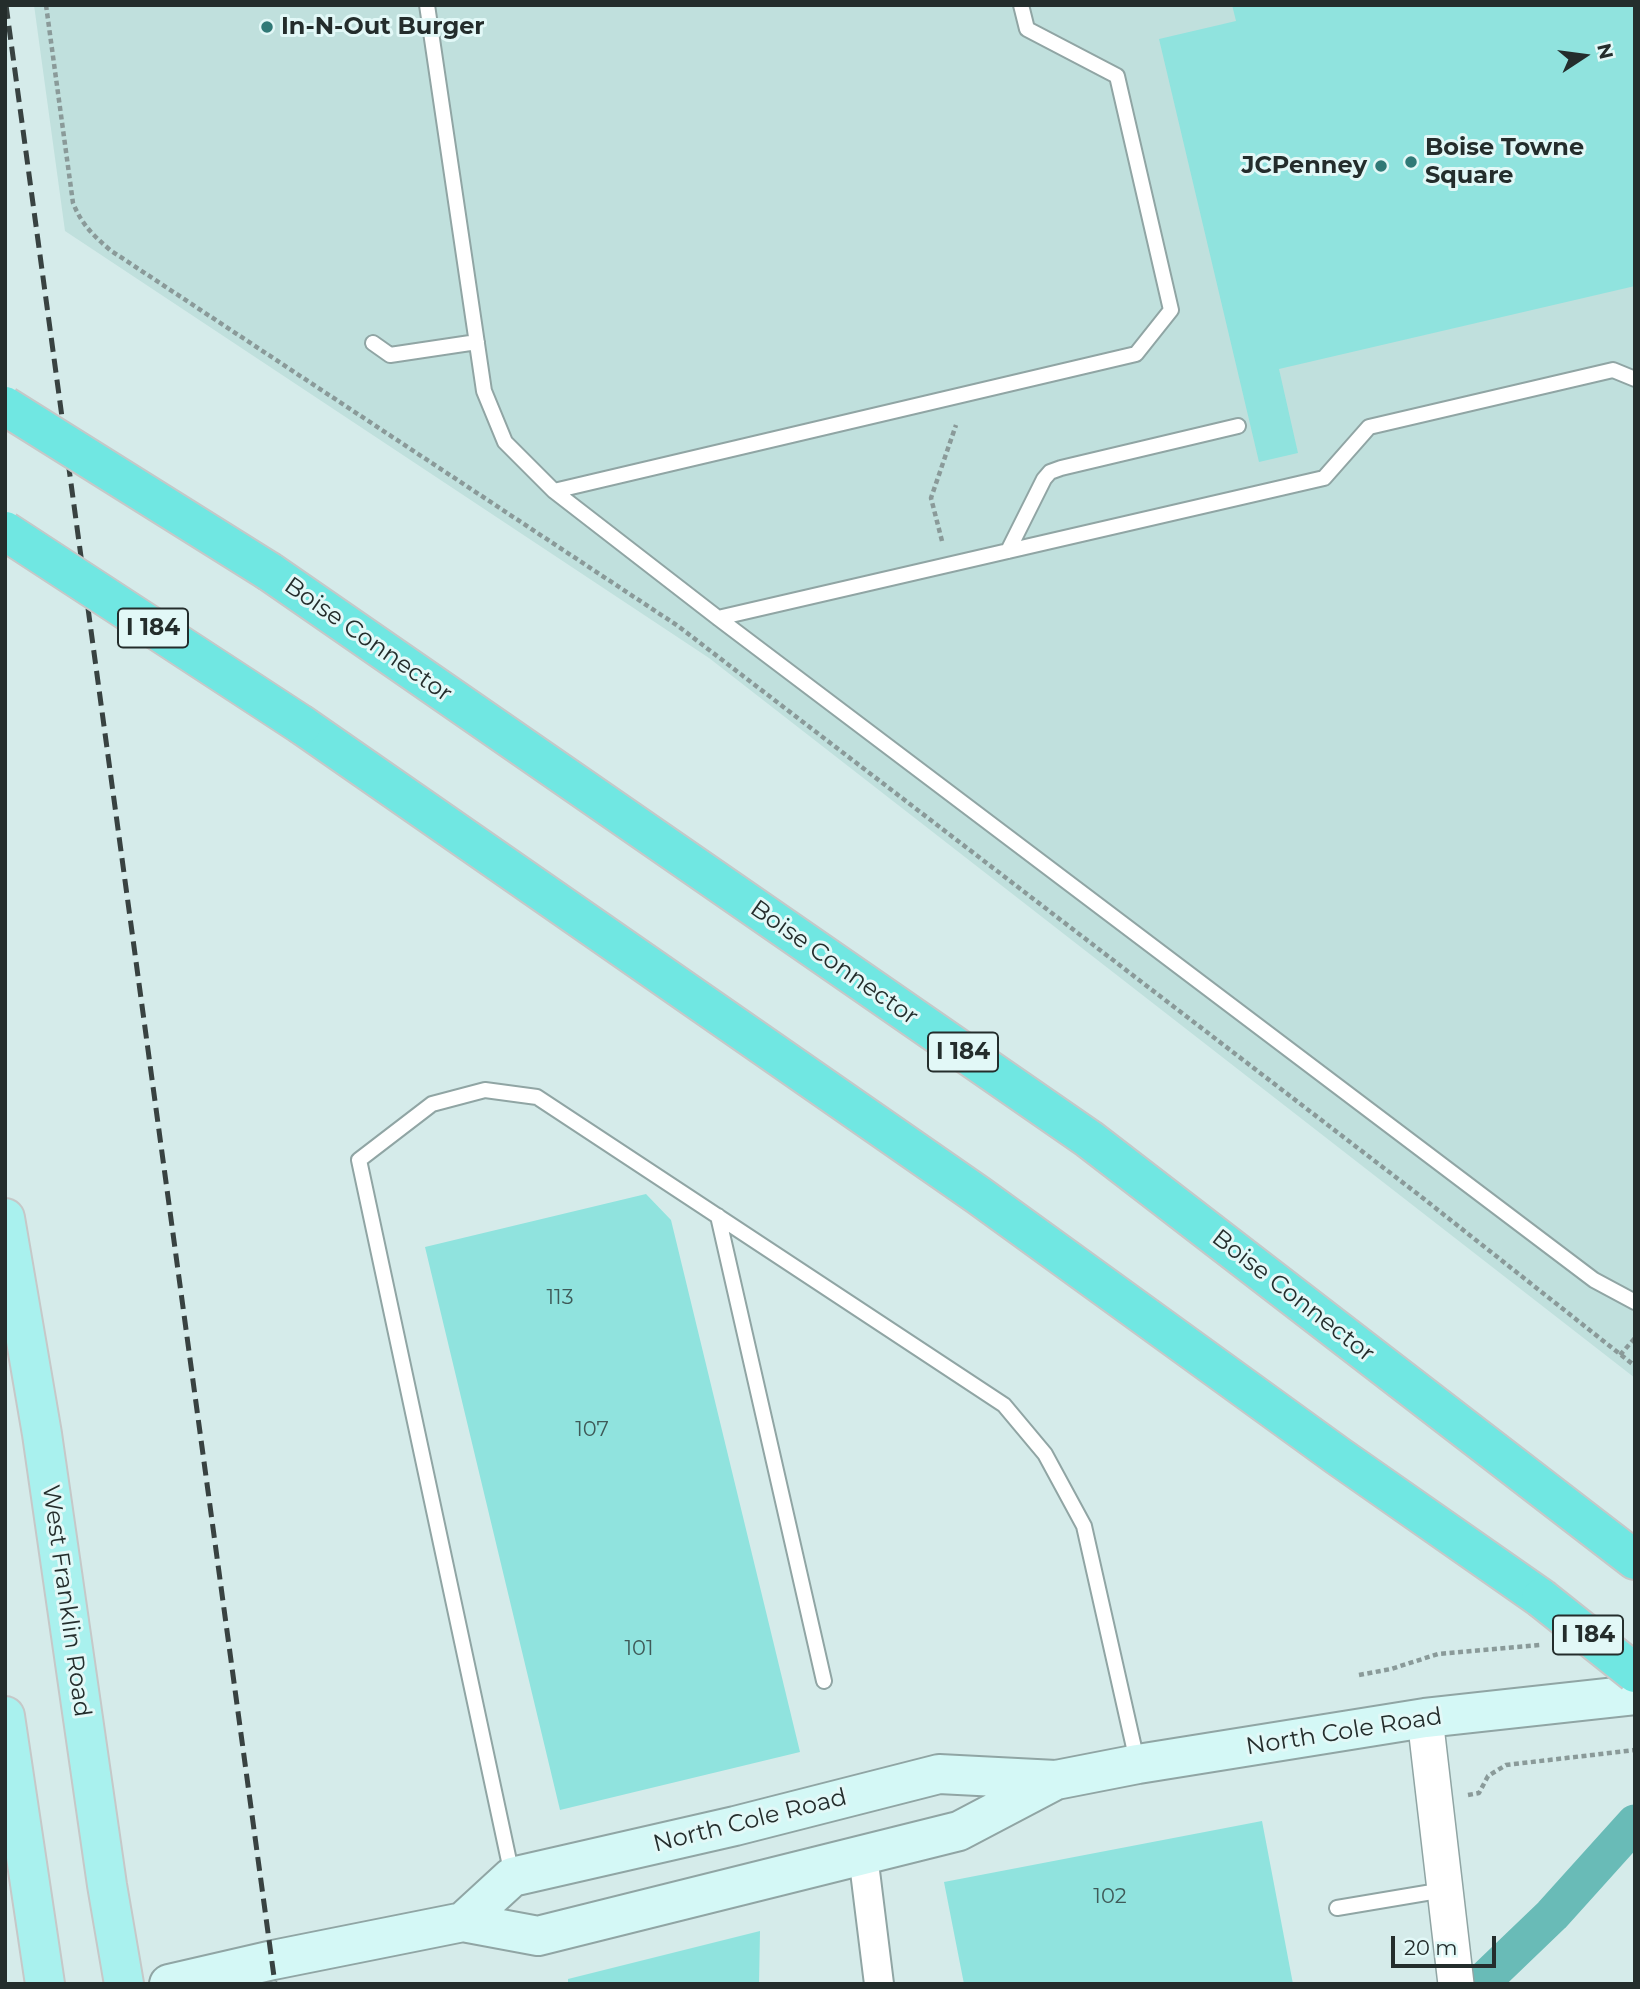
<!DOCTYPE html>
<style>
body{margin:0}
#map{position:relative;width:1640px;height:1989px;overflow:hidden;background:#d5ebea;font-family:Montserrat,sans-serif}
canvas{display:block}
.frame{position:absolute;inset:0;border:7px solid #242d2c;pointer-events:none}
.north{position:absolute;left:1549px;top:21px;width:70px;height:70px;-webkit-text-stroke:5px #e2f8f7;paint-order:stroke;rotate:77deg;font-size:19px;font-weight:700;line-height:28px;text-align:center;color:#242d2c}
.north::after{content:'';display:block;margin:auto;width:24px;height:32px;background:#242d2c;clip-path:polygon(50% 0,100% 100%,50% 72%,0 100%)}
.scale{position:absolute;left:1391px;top:1936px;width:105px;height:32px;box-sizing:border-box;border:4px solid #242d2c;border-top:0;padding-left:9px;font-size:21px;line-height:24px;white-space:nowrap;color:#242d2c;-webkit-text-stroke:5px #e2f8f7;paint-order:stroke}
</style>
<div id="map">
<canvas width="1640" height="1989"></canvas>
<div class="frame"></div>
<div class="north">N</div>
<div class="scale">20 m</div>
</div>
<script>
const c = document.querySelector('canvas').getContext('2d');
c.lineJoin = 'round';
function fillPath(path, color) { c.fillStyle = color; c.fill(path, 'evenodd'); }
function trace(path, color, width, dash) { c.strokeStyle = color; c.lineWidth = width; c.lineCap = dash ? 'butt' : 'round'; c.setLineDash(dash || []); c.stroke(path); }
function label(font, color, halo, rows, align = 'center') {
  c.font = font + ' Montserrat,sans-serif'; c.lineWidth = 6; c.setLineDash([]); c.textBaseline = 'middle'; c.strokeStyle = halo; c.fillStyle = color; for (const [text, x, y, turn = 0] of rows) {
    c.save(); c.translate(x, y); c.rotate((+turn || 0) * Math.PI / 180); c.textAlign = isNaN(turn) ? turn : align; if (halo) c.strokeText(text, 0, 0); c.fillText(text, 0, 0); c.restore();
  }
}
fillPath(new Path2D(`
 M34,5H1635V1378L709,658L65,231Z`), '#c0e0dd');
trace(new Path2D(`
 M1480,1984L1552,1915L1635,1823`), '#69bbb7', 37);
fillPath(new Path2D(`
 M1232,5H1635V286L1279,369L1298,453L1259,462L1159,39L1236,21Z
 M646,1194L671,1220L800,1752L560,1810L425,1247Z
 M1262,1821L1293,1984H964L944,1882Z
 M760,1931L759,1984H568V1979Z`), '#90e3de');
const service = new Path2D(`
 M427,5L484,391L505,442L554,491L718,618L1594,1280L1635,1302
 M373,343L390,355L477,342
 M554,491L1136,354L1171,310L1117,76L1027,29L1021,5
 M1008,551L1044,479L1050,472L1061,468L1238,426
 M718,618L1324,478L1369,427L1613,370L1635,379
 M718,1216L824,1681
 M512,1875L359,1160L432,1104L485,1090L537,1097L1004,1405L1045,1454L1084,1526L1137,1761
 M1337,1908L1444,1890`);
const minor = new Path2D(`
 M863,1855L879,1984`);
const tertiary = new Path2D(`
 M1425,1718L1456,1984`);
const secondary = new Path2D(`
 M463,1922L512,1877L735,1826L939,1774L1056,1780L1138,1764L1425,1718L1635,1695
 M169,1984L273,1960L463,1922L538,1936L959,1831L1054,1781`);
const primary = new Path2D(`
 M5,1218L42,1434L107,1885L124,1984
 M5,1716L45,1984`);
const motorway = new Path2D(`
 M270,572L1089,1139L1635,1560
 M302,725L978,1195L1338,1456L1541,1598`);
trace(service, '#90a5a4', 18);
trace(minor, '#90a5a4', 32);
trace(tertiary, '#90a5a4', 38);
trace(secondary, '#90a5a4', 42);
trace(primary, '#c6c8c8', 42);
trace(motorway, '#c6c8c8', 42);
trace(new Path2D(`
 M46,5L73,203C82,225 93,235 110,250L678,626L1419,1195L1635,1366
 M942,541L931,498L956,425
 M1620,1355L1635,1338
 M1359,1675L1391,1669L1438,1654L1540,1645
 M1468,1795L1479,1793L1488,1776L1506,1765L1635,1750`), '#8a9a99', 4.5, [5, 3.5]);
trace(service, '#fff', 14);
trace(minor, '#fff', 28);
trace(tertiary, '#fff', 35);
trace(secondary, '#d4f8f6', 38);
trace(primary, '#a9f1ee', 38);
trace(motorway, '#70e7e2', 38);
trace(new Path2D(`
 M6,5L275,1984`), '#384241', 5, [14, 7]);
const motorwayBridge = new Path2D(`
 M5,406L270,572
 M5,531L302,725
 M1541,1598L1635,1673`);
trace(motorwayBridge, '#c6c8c8', 42, []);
trace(motorwayBridge, '#70e7e2', 38);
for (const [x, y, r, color] of [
 [267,27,7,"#307976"],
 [1411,162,7,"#307976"],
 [1381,166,7,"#307976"]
]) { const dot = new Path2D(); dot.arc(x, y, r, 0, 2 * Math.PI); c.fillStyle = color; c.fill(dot); trace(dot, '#e2f8f7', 2.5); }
label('21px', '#3f5a58', null, [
 ["113",560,1298],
 ["107",592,1430],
 ["101",639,1649],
 ["102",1110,1897]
]);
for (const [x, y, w] of [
 [153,628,70],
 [963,1052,70],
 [1588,1635,70]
]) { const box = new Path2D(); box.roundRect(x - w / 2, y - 19.5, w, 39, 5); c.fillStyle = '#e2f8f7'; c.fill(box); trace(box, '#242d2c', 2); }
label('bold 23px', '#242d2c', null, [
 ["I 184",153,628],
 ["I 184",963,1052],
 ["I 184",1588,1635]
]);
label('bold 24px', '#242d2c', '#e2f8f7', [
 ["In-N-Out Burger",281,27],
 ["Boise Towne",1425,148],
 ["Square",1425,176],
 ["JCPenney",1367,166,"right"]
], 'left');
label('24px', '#242d2c', '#e2f8f7', [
 ["Boise Connector",368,640,35],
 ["Boise Connector",834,963,35],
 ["Boise Connector",1293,1296,38],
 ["West Franklin Road",66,1601,82],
 ["North Cole Road",1344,1732,-9],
 ["North Cole Road",750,1821,-14]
]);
</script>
